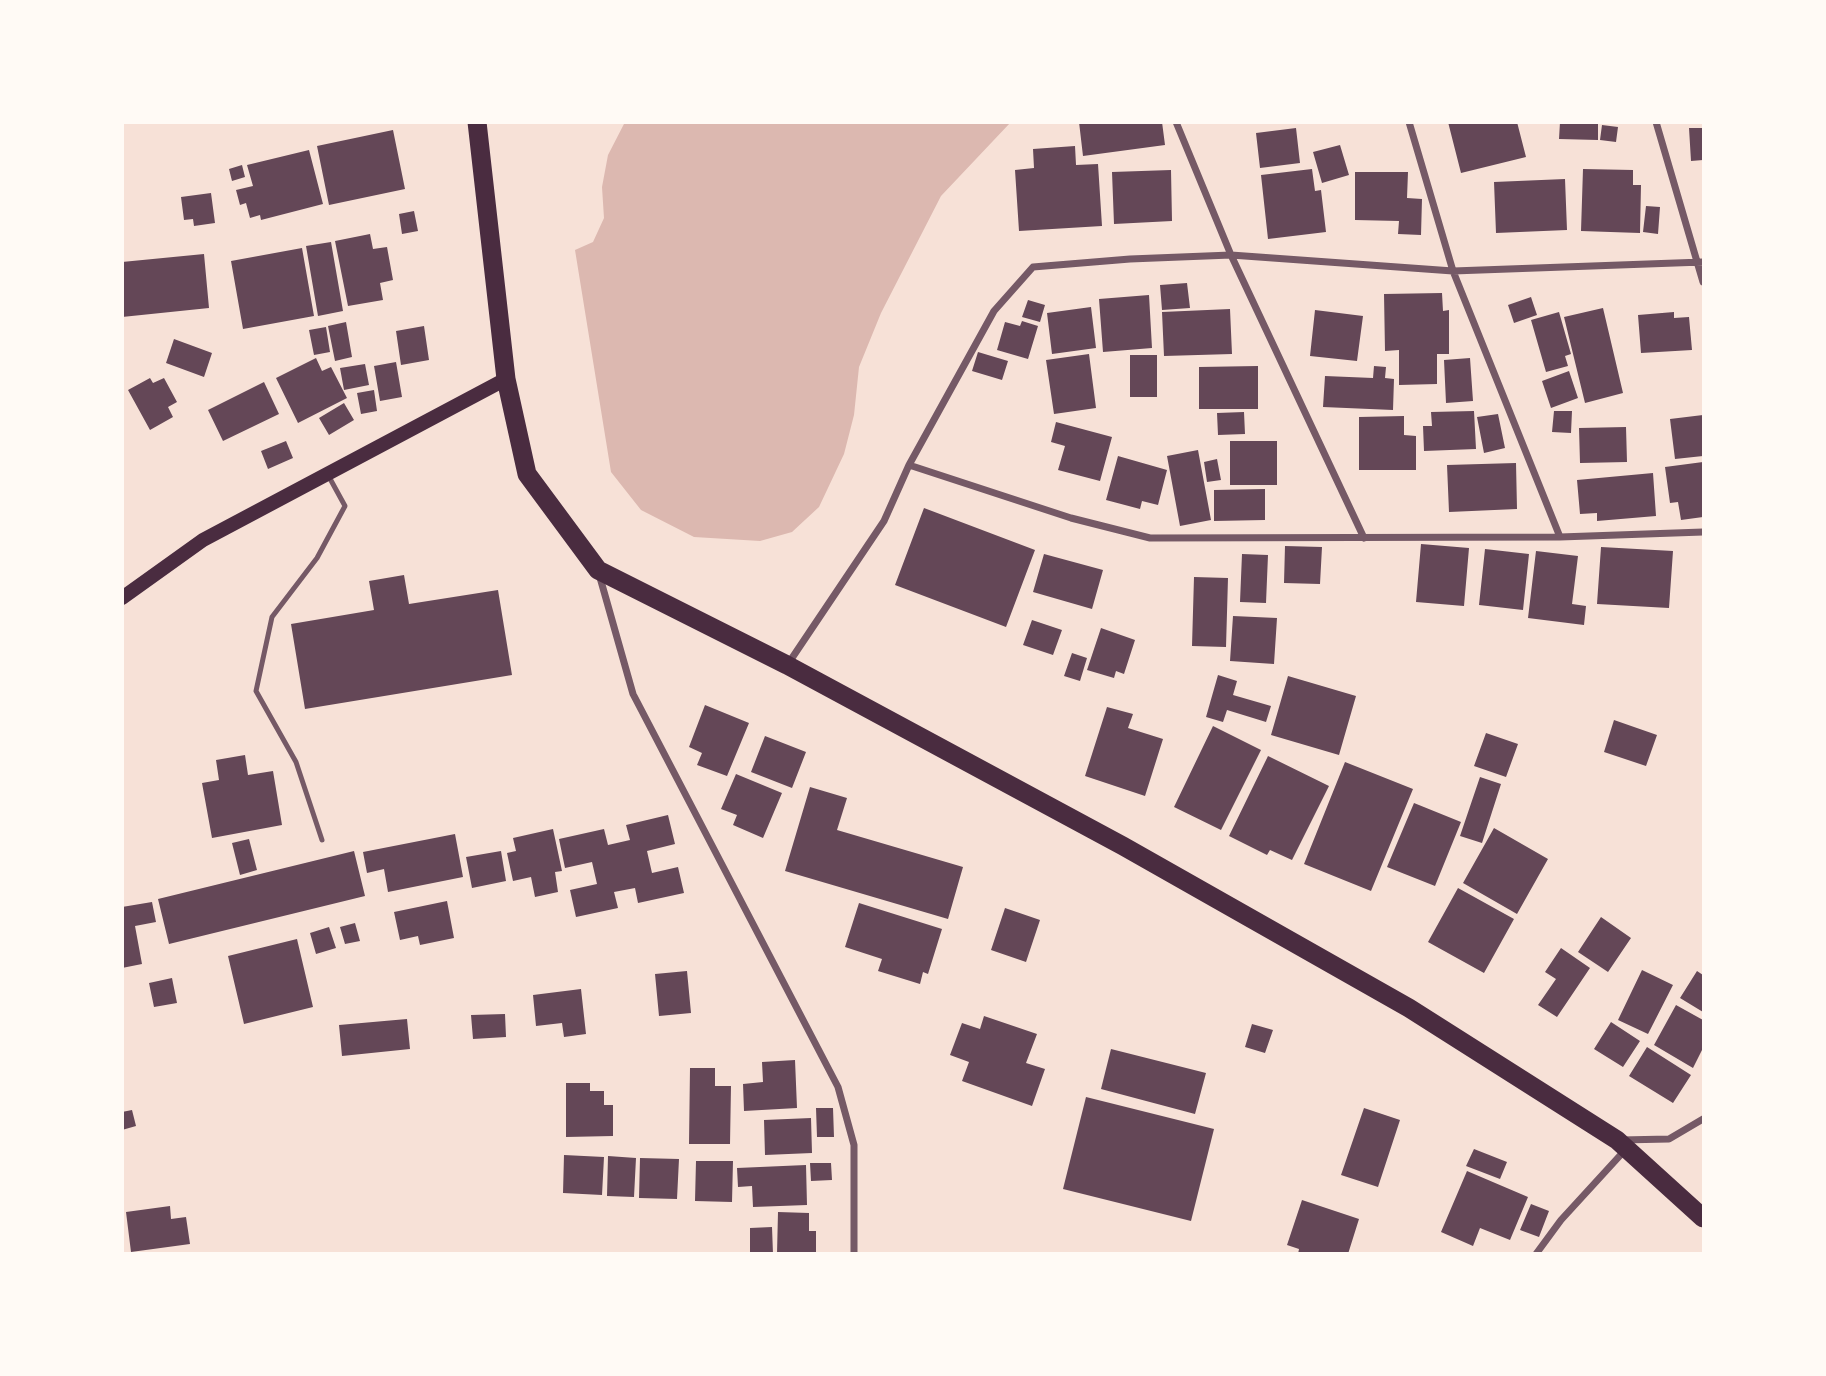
<!DOCTYPE html>
<style>
body{margin:0}
#map{position:relative;width:1826px;height:1376px;overflow:hidden;background:#f7e1d7;font-family:"Archivo Narrow",sans-serif}
canvas{display:block}
.frame{position:absolute;inset:0;border:124px solid #fffaf5;pointer-events:none}
</style>
<div id="map">
<canvas width="1826" height="1376"></canvas>
<div class="frame"></div>
</div>
<script>
const c = document.querySelector('canvas').getContext('2d');
c.lineJoin = 'round';
function fillPath(path, color) { c.fillStyle = color; c.fill(path, 'evenodd'); }
function trace(path, color, width, dash) { c.strokeStyle = color; c.lineWidth = width; c.lineCap = dash ? 'butt' : 'round'; c.setLineDash(dash || []); c.stroke(path); }
fillPath(new Path2D(`
 M625,122L1010,123L941,196L881,313L859,367L854,415L844,454L819,507L792,532L760,541L694,537L641,510L611,472L575,250L593,242L604,218L602,187L608,155Z`), '#dcb8b0');
fillPath(new Path2D(`
 M1079,122H1162L1165,145L1083,156Z
 M1448,122H1517L1526,157L1461,173Z
 M1560,122H1598V140L1559,139Z
 M1602,125L1618,127L1616,142L1600,140Z
 M1296,128L1300,163L1260,168L1256,133Z
 M1689,128H1703V160L1691,161Z
 M393,130L405,189L329,205L317,146Z
 M1340,145L1349,175L1322,183L1313,152Z
 M1075,146L1076,165L1098,164L1102,226L1019,231L1015,170L1034,168L1033,149Z
 M309,150L323,204L261,220L260,215L250,218L246,203L240,205L236,190L253,186L247,165Z
 M242,165L245,177L232,181L229,169Z
 M1312,169L1315,191L1321,190L1326,232L1268,239L1261,175Z
 M1583,169L1633,170V185H1641L1640,233L1581,231Z
 M1171,170L1172,221L1114,224L1112,172Z
 M1355,172H1408L1407,198L1422,199L1421,235L1398,234L1399,221L1355,220Z
 M1565,179L1567,230L1496,233L1494,182Z
 M211,193L215,223L194,226L193,219L184,220L181,197Z
 M1646,206L1660,207L1658,234L1643,232Z
 M414,211L418,231L402,234L399,214Z
 M370,234L373,249L387,247L393,280L380,283L383,300L348,306L335,241Z
 M331,242L343,311L318,316L306,246Z
 M302,248L314,316L243,329L231,261Z
 M204,254L209,308L122,317V262Z
 M1187,283L1190,308L1162,310L1160,285Z
 M1442,293L1443,311L1449,310V354H1437V384L1399,385V350L1385,351L1384,294Z
 M1149,295L1152,348L1103,352L1099,299Z
 M1531,297L1537,315L1514,323L1508,305Z
 M1028,300L1045,305L1040,322L1022,317Z
 M1091,307L1096,348L1052,354L1047,313Z
 M1603,308L1623,393L1585,403L1564,317Z
 M1230,309L1232,354L1164,356L1162,312Z
 M1315,310L1363,316L1357,361L1310,356Z
 M1559,312L1571,354L1565,356L1568,366L1546,372L1531,320Z
 M1674,312V318L1689,317L1692,350L1641,353L1638,315Z
 M1022,321L1038,326L1028,359L997,350L1005,322L1020,326Z
 M346,322L352,357L335,361L328,326Z
 M424,326L429,360L401,365L396,331Z
 M326,327L330,352L314,355L309,330Z
 M174,339L212,353L204,377L166,363Z
 M978,352L1008,361L1002,380L972,371Z
 M1089,354L1096,408L1054,414L1046,360Z
 M1130,355H1157V397H1130Z
 M316,358L322,371L331,367L347,398L298,423L276,378Z
 M1470,358L1473,401L1446,403L1444,360Z
 M396,362L402,397L380,401L374,366Z
 M365,364L369,385L344,390L340,368Z
 M1258,366V409H1199V367Z
 M1374,366L1386,367L1385,378L1394,379L1393,410L1323,407L1325,376L1373,378Z
 M1569,371L1578,398L1551,408L1542,381Z
 M150,378L153,383L164,378L177,402L168,407L173,417L150,430L128,390Z
 M264,382L279,414L223,441L208,410Z
 M374,390L377,411L361,414L357,393Z
 M344,403L354,420L329,435L319,418Z
 M1474,411L1476,449L1424,451L1423,426H1432L1431,412Z
 M1554,411H1572L1571,433L1552,432Z
 M1244,412L1245,434L1218,435L1217,413Z
 M1498,414L1505,448L1484,453L1477,417Z
 M1703,415V456L1675,459L1670,419Z
 M1404,416V435L1416,436V470H1359V417Z
 M1056,422L1112,437L1100,481L1058,470L1065,446L1051,442Z
 M1626,427L1627,462L1580,463L1579,428Z
 M286,441L293,458L268,469L261,451Z
 M1230,441H1277V485H1230Z
 M1198,450L1211,520L1180,526L1167,456Z
 M1118,456L1167,470L1158,505L1142,501L1140,509L1106,500Z
 M1217,459L1221,480L1207,482L1204,462Z
 M1703,462V517L1681,520L1678,502L1670,503L1665,467Z
 M1516,463L1517,509L1449,512L1447,465Z
 M1653,473L1656,516L1597,521V513L1580,514L1577,480Z
 M1265,489V520L1214,521V490Z
 M924,508L1035,550L1006,627L895,585Z
 M1421,544L1469,548L1464,606L1416,602Z
 M1285,546L1322,547L1320,584L1284,583Z
 M1601,547L1673,551L1669,608L1597,604Z
 M1485,549L1529,554L1523,610L1479,605Z
 M1536,551L1578,556L1572,604L1586,606L1584,625L1528,618Z
 M1044,554L1103,570L1092,609L1033,592Z
 M1242,554L1268,555L1266,603L1240,602Z
 M404,575L409,604L498,590L512,675L305,709L291,624L374,610L369,581Z
 M1194,577L1228,578L1226,647L1192,646Z
 M1233,616L1277,618L1274,664L1230,661Z
 M1032,620L1062,630L1053,655L1023,645Z
 M1101,628L1135,640L1124,674L1116,671L1114,678L1087,670Z
 M1072,653L1087,658L1080,681L1064,676Z
 M1218,675L1237,681L1233,695L1271,706L1266,722L1227,710L1223,722L1206,717Z
 M1288,676L1356,696L1339,755L1271,735Z
 M705,705L749,723L727,776L697,765L702,753L689,747Z
 M1107,707L1133,714L1128,728L1163,739L1145,796L1085,776Z
 M1614,720L1657,735L1646,766L1604,752Z
 M1213,726L1261,750L1221,830L1174,807Z
 M1486,733L1518,744L1506,777L1474,766Z
 M765,736L806,752L792,788L751,772Z
 M245,755L248,775L273,771L282,825L212,838L202,783L219,780L216,760Z
 M1268,756L1329,786L1292,860L1270,850L1267,855L1229,836Z
 M1345,762L1413,789L1371,891L1304,864Z
 M736,774L782,793L763,838L733,825L737,815L721,809Z
 M1480,777L1501,784L1482,843L1460,836Z
 M810,787L847,798L837,830L963,867L948,919L785,871Z
 M1414,803L1461,822L1435,886L1387,867Z
 M668,815L675,844L647,851L652,873L678,867L684,893L638,903L635,888L614,892L618,908L576,917L570,890L597,884L592,862L565,868L559,839L604,829L608,845L630,840L626,825Z
 M1494,828L1548,859L1517,914L1463,883Z
 M553,829L562,871L555,872L558,892L535,897L531,877L513,881L507,853L516,851L513,838Z
 M455,834L463,877L388,892L384,869L367,873L363,852Z
 M249,839L257,870L240,875L232,843Z
 M354,851L365,896L169,944L158,899Z
 M501,851L506,881L472,888L466,857Z
 M1458,888L1514,919L1484,973L1428,942Z
 M447,901L454,938L420,945L418,936L400,940L394,912Z
 M152,902L156,922L135,926L142,964L122,968V907Z
 M859,903L942,929L928,974L923,972L920,984L878,971L882,959L845,947Z
 M1005,908L1040,920L1026,962L991,950Z
 M1601,917L1631,938L1608,972L1578,952Z
 M355,923L360,941L345,944L340,927Z
 M329,927L336,948L316,954L310,933Z
 M297,939L313,1007L244,1024L228,956Z
 M1561,948L1590,968L1557,1017L1538,1005L1556,979L1545,972Z
 M1642,970L1673,985L1648,1034L1618,1020Z
 M687,971L691,1013L659,1016L655,974Z
 M1697,971L1703,975V1012L1680,998Z
 M172,978L177,1003L154,1007L149,983Z
 M581,989L586,1034L564,1037L562,1023L536,1026L533,995Z
 M1676,1005L1703,1020V1048L1693,1068L1654,1045Z
 M505,1014L506,1037L473,1039L471,1015Z
 M984,1016L1037,1034L1026,1063L1045,1069L1032,1106L962,1081L969,1062L950,1055L962,1023L980,1029Z
 M407,1019L410,1049L342,1056L339,1025Z
 M1611,1022L1640,1041L1623,1067L1594,1049Z
 M1252,1024L1273,1030L1265,1053L1245,1047Z
 M1647,1047L1691,1075L1673,1103L1629,1076Z
 M1111,1049L1206,1073L1195,1114L1101,1089Z
 M795,1060L797,1108L744,1111L743,1084L763,1082L762,1062Z
 M690,1068H715V1086H731L730,1144H689Z
 M566,1083H590V1091H604V1105H613V1136L566,1137Z
 M1086,1097L1214,1129L1191,1221L1063,1189Z
 M816,1108H833L834,1137H817Z
 M1364,1108L1400,1120L1378,1187L1341,1175Z
 M132,1110L136,1126L122,1130V1112Z
 M811,1118L812,1153L765,1155L764,1120Z
 M1474,1149L1507,1162L1500,1179L1466,1166Z
 M564,1155L604,1157L602,1195L563,1193Z
 M608,1156L636,1158L634,1197L607,1196Z
 M640,1158L679,1159L677,1199L639,1198Z
 M696,1161H733L732,1202L695,1201Z
 M810,1163H831L832,1180L811,1181Z
 M806,1165L807,1205L753,1207L752,1186L738,1187L737,1168Z
 M1467,1171L1528,1197L1510,1240L1480,1228L1473,1246L1441,1232Z
 M1302,1200L1359,1219L1348,1254H1298L1299,1249L1287,1245Z
 M1531,1204L1549,1211L1539,1237L1520,1230Z
 M170,1206L171,1219L186,1217L190,1244L131,1252L126,1212Z
 M778,1212L809,1213V1231H816V1254H777Z
 M772,1227L773,1254H750V1228Z`), '#644757');
trace(new Path2D(`
 M322,840L296,762L256,691L272,617L317,558L345,506L328,475`), '#755966', 5);
trace(new Path2D(`
 M1176,122L1231,255L1364,538
 M1409,122L1453,271L1560,537
 M1656,122L1703,282
 M909,465L1071,518L1150,538L1560,537L1703,532
 M599,574L633,694L838,1087L854,1145V1254
 M788,664L884,521L909,465L994,311L1033,267L1130,259L1231,255L1453,271L1703,262
 M1621,1140L1669,1139L1703,1119
 M1536,1254L1561,1220L1626,1149`), '#755966', 7);
trace(new Path2D(`
 M122,598L203,540L506,379`), '#4a2c40', 14);
trace(new Path2D(`
 M477,122L506,379L527,474L598,570L787,665L1123,846L1409,1008L1617,1140L1703,1218`), '#4a2c40', 19);
</script>
